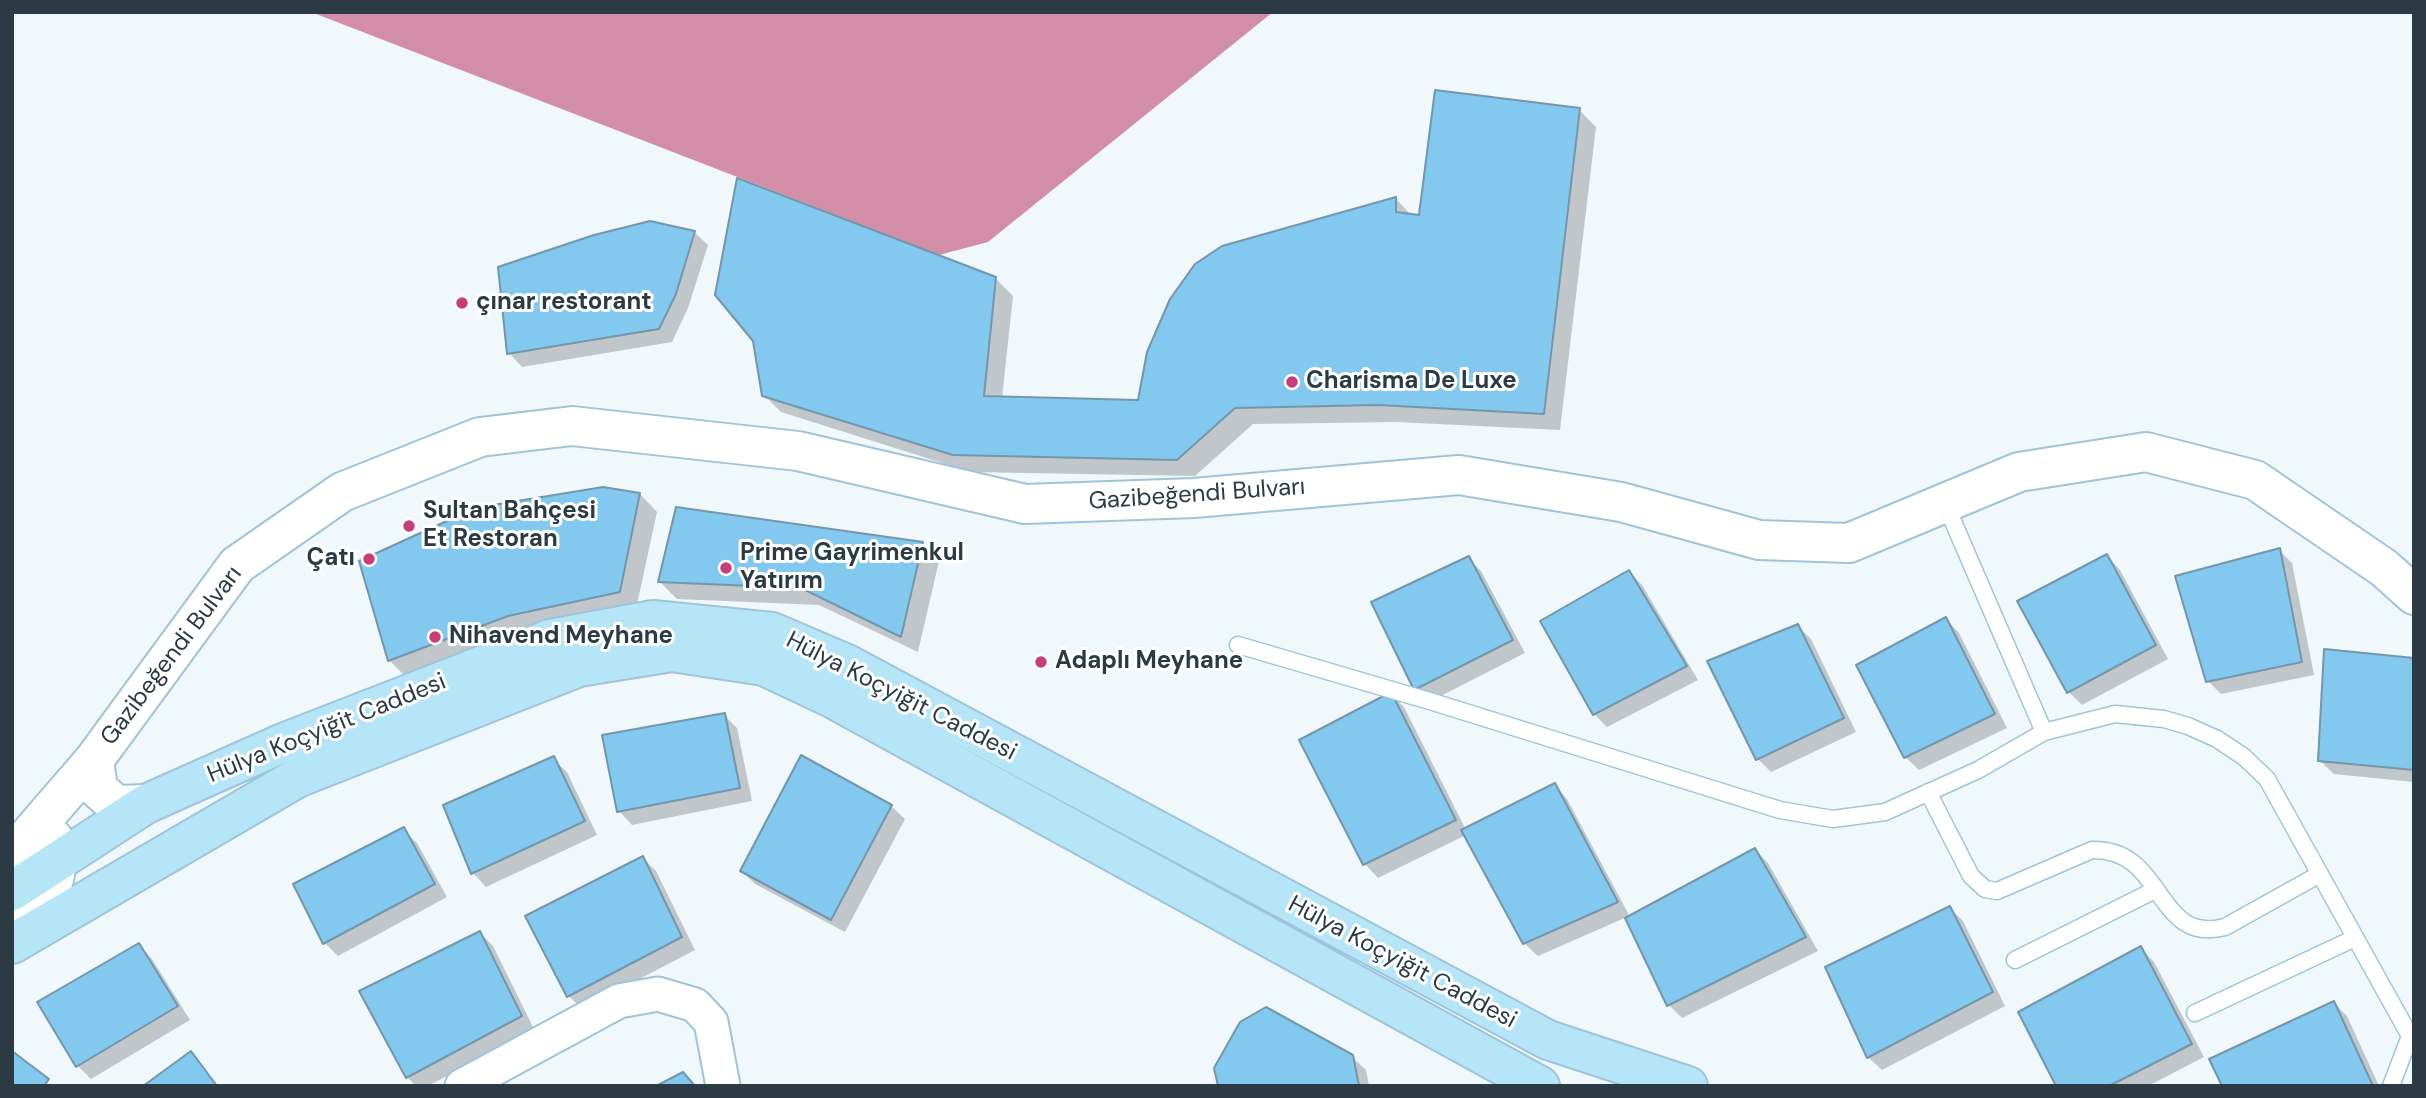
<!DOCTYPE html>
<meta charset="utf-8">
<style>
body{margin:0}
#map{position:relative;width:2426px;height:1098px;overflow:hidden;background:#f0f8fc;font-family:"DM Sans",sans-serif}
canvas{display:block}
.frame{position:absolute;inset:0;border:14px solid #2c3b43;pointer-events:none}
</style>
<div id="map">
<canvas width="2426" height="1098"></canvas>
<div class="frame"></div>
</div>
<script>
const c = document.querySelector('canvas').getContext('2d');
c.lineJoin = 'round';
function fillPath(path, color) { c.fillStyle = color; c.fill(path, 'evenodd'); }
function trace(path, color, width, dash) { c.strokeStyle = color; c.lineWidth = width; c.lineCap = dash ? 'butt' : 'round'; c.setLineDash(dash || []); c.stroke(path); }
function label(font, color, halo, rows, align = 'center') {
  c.font = font + ' "DM Sans",sans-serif'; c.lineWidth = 6; c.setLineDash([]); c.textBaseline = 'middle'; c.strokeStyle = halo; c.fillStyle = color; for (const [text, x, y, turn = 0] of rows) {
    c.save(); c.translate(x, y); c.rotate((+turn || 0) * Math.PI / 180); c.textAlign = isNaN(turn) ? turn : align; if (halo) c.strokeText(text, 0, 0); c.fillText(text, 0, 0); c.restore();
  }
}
fillPath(new Path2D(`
 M311,12H1273L988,242L939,255Z`), '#d38ea7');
fillPath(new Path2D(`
 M1579,110L1596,127L1560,430L1397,422L1253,424L1195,476L971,472L781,412L764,395L995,278L1013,296L1002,398L1140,402L1396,199L1412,216L1420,217Z
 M694,232L708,245L688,308L672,342L522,367L509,353Z
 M640,494L657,512L636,609L406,677L389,660Z
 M922,544L939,561L918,652L819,605L677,599L660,582Z
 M2279,550L2292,563L2314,675L2221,694L2208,681Z
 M2107,556L2120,570L2168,659L2082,705L2069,692Z
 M1468,558L1481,571L1525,653L1429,702L1416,689Z
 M1629,572L1642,585L1698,680L1607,727L1594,714Z
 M1946,619L1959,633L2007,728L1919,770L1905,757Z
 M1798,626L1811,639L1856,732L1771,772L1758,759Z
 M2414,660V782L2334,774L2320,761Z
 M1391,694L1404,707L1466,830L1554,785L1567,799L1630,917L1755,850L1768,863L1818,951L1682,1018L1669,1005L1627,917L1538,956L1524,943L1466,835L1378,878L1365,864L1301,740Z
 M724,715L737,728L752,801L632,825L619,811Z
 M553,759L567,772L597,835L486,887L473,873L446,806Z
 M891,806L905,819L845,932L755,884L742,871Z
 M403,830L417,843L447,897L338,956L325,943Z
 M643,858L656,871L695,950L582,1009L569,996Z
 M1950,908L1963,921L2005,1006L1882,1070L1868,1057Z
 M480,933L493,946L534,1029L428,1086H416L407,1077Z
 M139,945L152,959L190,1020L91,1079L78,1066Z
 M2140,948L2154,962L2204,1057L2148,1086H2058Z
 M2334,1003L2347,1016L2379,1086H2224Z
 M191,1054L218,1086H146Z
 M1352,1057L1366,1070L1369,1086H1220Z`), '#0003');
const building = new Path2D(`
 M1435,90L1580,108L1544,414L1379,405L1235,408L1177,460L953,455L762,396L753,341L715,295L737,178L996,277L984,396L1138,400L1147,352L1170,299L1195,264L1222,246L1396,197V212L1419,215Z
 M650,221L695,231L676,294L659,329L507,354L498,267L594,235Z
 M603,487L640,493L620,592L508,616L388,661L359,561L449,520L487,506Z
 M676,507L923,542L901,637L801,588L658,582Z
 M2280,548L2302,662L2206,682L2175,576Z
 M2107,554L2156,645L2067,693L2017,601Z
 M1469,556L1513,640L1414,690L1371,602Z
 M1629,570L1687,666L1593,715L1540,621Z
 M1946,617L1995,714L1904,758L1856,665Z
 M1798,624L1844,718L1756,760L1707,661Z
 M2324,649L2414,658V770L2318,761Z
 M1391,692L1456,820L1363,865L1299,740Z
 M725,713L740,788L617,812L602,735Z
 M801,755L892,805L831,920L740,871Z
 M554,756L585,821L471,874L443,805Z
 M1555,783L1618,902L1523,944L1461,830Z
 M404,827L435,884L323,944L293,884Z
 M1755,848L1806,937L1667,1006L1625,918Z
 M643,856L682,937L567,997L525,916Z
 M1950,906L1993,992L1867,1058L1825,967Z
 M480,931L522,1016L406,1078L359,991Z
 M139,943L178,1006L76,1067L37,1002Z
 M2141,946L2192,1044L2109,1086H2056L2018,1012Z
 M2334,1001L2373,1086H2222L2209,1059Z
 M1266,1007L1353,1055L1359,1086H1218L1214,1068L1240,1022Z
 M12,1051L49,1079L44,1086H12Z
 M191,1051L217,1086H143Z
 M683,1072L695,1086H656Z`);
fillPath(building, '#82c8ef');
trace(building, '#7396ab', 2);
const service = new Path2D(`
 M1945,503L2044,732
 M1238,645L1433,702L1780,810L1833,819L1885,812L1978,770L2044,732L2115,714L2164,719L2188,726L2217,739L2244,757L2267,779L2410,1036L2414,1037
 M1928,792L1971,876L1985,889L1997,891L2092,850C2166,848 2154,945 2225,927L2320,874
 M2015,960L2155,890
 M2195,1013L2355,938
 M2391,1086L2410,1036`);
const minor = new Path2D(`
 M462,1086L619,1001L658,994L695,1005L711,1022L723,1086`);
const tertiary = new Path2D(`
 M94,760L98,789L116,805L146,804
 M12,855L94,760L237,565L342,492L480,437L572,426L798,451L1025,504L1194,498L1459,475L1621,502L1759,540L1849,543L2019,472L2146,452L2255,480L2384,568L2414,595
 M12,936C43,904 65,885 53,838`);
const secondary = new Path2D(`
 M12,891L146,804L283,743L550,639L653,620L772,632L847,664L1548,1040L1688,1086
 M12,944L297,778L579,667L672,652L764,666L832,698L1540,1086`);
trace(service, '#9fc4d9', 19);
trace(minor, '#9fc4d9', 37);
trace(tertiary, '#9fc4d9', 42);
trace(secondary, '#9fc4d9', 42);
trace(service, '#fff', 16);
trace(minor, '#fff', 33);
trace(tertiary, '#fff', 38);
trace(secondary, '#b5e5f7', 38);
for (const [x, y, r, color] of [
 [462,303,7,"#c53d7b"],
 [1292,382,7,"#c53d7b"],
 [409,526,7,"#c53d7b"],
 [369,559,7,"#c53d7b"],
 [726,568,7,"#c53d7b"],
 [435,637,7,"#c53d7b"],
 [1041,662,7,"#c53d7b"]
]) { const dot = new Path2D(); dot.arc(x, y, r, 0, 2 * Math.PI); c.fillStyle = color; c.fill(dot); trace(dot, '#fff', 2.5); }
label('bold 24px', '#2c3b43', '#fff', [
 ["çınar restorant",476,303],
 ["Charisma De Luxe",1306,382],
 ["Sultan Bahçesi",423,512],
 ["Et Restoran",423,540],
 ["Prime Gayrimenkul",740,554],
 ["Yatırım",740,582],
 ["Çatı",355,559,"right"],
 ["Nihavend Meyhane",449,637],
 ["Adaplı Meyhane",1055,662]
], 'left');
label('24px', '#2c3b43', '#fff', [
 ["Gazibeğendi Bulvarı",1197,495,-4],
 ["Gazibeğendi Bulvarı",172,656,-53],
 ["Hülya Koçyiğit Caddesi",901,697,27],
 ["Hülya Koçyiğit Caddesi",327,729,-22],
 ["Hülya Koçyiğit Caddesi",1402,963,28]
]);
</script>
